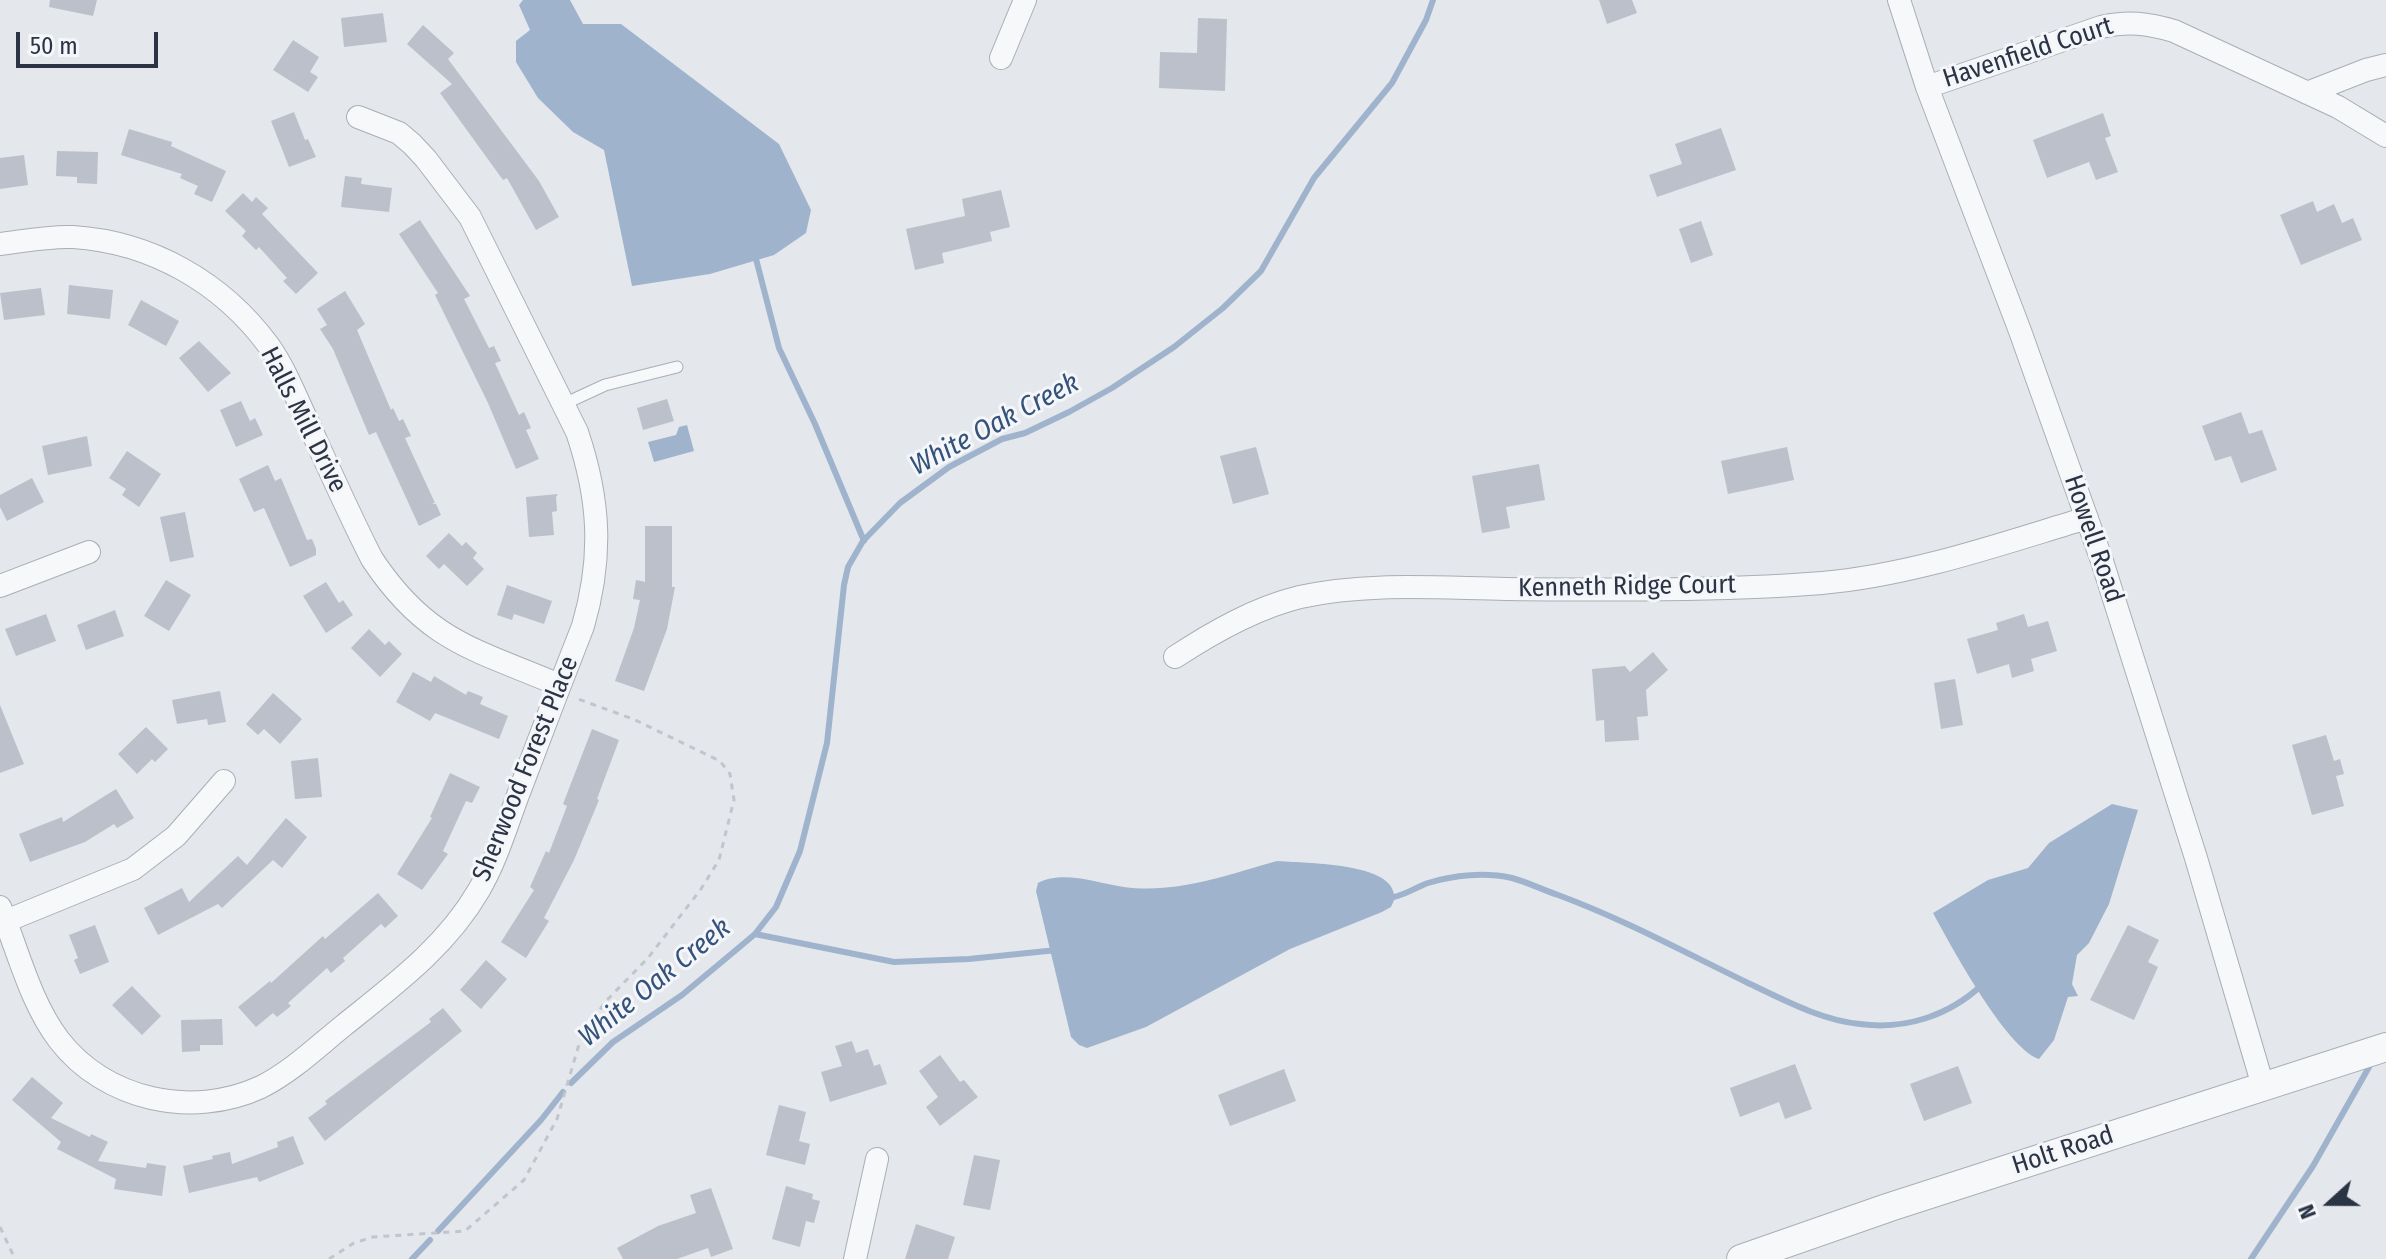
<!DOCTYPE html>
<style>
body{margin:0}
#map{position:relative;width:2386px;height:1259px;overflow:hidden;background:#e4e7ec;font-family:"Fira Sans Condensed",sans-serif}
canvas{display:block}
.north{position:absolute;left:2290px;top:1163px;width:80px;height:80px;-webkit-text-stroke:6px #f4f6f9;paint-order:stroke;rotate:249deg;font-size:22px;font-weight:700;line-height:32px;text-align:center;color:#2b3445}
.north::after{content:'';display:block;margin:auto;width:28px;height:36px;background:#2b3445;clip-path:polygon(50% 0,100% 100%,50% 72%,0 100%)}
.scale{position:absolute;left:16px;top:32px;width:142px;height:36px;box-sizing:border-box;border:4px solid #2b3445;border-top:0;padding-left:10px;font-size:24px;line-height:28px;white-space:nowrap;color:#2b3445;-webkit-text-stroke:6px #f4f6f9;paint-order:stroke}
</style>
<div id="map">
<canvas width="2386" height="1259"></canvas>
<div class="north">N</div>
<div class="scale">50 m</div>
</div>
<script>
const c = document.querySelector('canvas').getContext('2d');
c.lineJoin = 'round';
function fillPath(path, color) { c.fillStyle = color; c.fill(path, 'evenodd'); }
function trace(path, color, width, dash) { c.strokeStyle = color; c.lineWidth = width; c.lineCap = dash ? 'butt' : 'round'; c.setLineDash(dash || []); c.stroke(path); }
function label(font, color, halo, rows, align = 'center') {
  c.font = font + ' "Fira Sans Condensed",sans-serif'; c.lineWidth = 6; c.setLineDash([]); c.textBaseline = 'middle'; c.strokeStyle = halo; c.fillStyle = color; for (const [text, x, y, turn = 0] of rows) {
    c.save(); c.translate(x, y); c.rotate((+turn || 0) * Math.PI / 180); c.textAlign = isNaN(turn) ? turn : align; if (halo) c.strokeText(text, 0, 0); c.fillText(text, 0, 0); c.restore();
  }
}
fillPath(new Path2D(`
 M523,0H570L583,24H621L779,144L811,210L806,233L774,255L710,274L632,286L604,150L573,132L538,98L516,62V41L530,30L519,5Z
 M687,425L694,451L654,462L648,442L676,435L679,427Z
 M2112,804L2138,810L2109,904L2089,943L2077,955L2072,984L2078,996L2068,997L2054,1040L2039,1059C2006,1048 1951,946 1933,913L1988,880L2028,868L2049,843Z
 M1277,861C1304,863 1373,863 1390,885C1393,889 1394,894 1395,898L1391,907L1382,912L1290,949L1146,1027L1087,1048L1079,1045L1071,1037L1036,891L1038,883C1063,870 1096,883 1124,887C1176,894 1227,875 1277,861Z`), '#9fb4cc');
trace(new Path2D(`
 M755,255L779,348L815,424L864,541
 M1388,898C1402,897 1414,888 1428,883C1454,875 1485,872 1512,878C1527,882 1543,890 1558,895C1623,919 1684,952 1746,982C1782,999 1820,1020 1860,1024C1905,1030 1949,1016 1983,984
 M755,934L894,962L969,959L1057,950
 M571,1083L613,1042L682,995L736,950L755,934L776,907L800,851L827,743L844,585L848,567L863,541L900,503L949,467L1002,439L1025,433L1069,412L1112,388L1174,347L1223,308L1261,271L1314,178L1392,83L1426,20L1433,0
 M438,1231L541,1120L563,1092
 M412,1259L430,1240
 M2251,1259L2313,1166L2373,1060`), '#9fb4cc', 6);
fillPath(new Path2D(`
 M50,0H97L93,16L49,7Z
 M1599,0H1632L1637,13L1607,24Z
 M383,13L387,42L344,47L341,18Z
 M1198,18L1227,19L1225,91L1159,88L1160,52L1197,53Z
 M423,25L454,53L448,59L539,181L559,217L536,230L507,178L503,180L440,93L452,84L407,44Z
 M293,40L319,57L310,72L318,77L308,92L273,70Z
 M294,112L305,140L308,139L316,157L289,167L271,121Z
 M2103,113L2111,136L2105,138L2118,172L2096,180L2089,162L2047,178L2033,140Z
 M1721,128L1736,170L1657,197L1649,175L1682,164L1675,144Z
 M129,129L172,142L171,146L226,171L212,202L194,194L198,186L180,178L182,174L121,155Z
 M57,151L98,152L97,184L77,183V177L56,176Z
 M24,155L28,185L0,189V158Z
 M345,176L362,178L361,184L392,188L389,212L341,207Z
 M1001,190L1010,227L990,232L992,241L942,253L944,263L915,270L906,229L965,216L962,199Z
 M243,193L252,202L256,197L268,208L262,214L318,273L296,294L283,281L287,278L259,247L256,250L242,236L246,231L225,211Z
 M2313,201L2317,212L2334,204L2342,223L2353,218L2362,240L2301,265L2280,215Z
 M420,220L470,296L464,299L489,348L494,346L501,361L495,363L519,415L524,412L531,428L526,430L539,459L516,469L488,403L435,295L438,293L399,234Z
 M1701,221L1713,255L1691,263L1679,229Z
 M69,285L113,290L110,319L67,314Z
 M41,288L45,315L4,320L0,293Z
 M345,291L365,324L357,330L391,410L393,408L399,421L403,419L411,436L405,438L435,503L431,504H436L441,515L419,526L376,432L369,435L333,349L320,329L327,325L317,309Z
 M141,300L179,321L166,346L128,325Z
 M199,341L231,373L208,392L179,358Z
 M667,399L674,421L643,430L637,408Z
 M241,401L250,421L255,418L263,435L236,447L220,410Z
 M2241,412L2249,434L2262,430L2277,470L2241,483L2231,456L2215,461L2202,426Z
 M87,436L92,466L48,475L42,446Z
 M1256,447L1269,494L1233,504L1220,456Z
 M1787,447L1794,480L1728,494L1721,461Z
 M127,451L161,474L139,507L122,495L126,489L109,478Z
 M1539,464L1545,500L1506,507L1510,528L1482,533L1472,476Z
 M268,465L275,481L281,478L307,540L312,539L316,549V555L290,567L264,508L254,512L239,479Z
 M32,478L44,502L7,521L0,507V495Z
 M558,494L556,497L557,511L552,512L554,535L529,537L526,497Z
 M185,512L194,557L170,562L160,517Z
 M645,526H672V587H675L667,629L644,691L615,681L634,628L640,600L633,599L636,580L645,582Z
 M449,533L462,546L466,542L477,553L473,558L484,569L467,586L444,564L439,569L426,556Z
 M166,580L191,595L169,631L144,616Z
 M326,582L339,603L343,600L353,615L326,633L303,596Z
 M507,585L552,601L544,624L514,614L512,620L497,615Z
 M115,610L124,636L86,650L77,625Z
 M46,614L56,641L16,656L5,629Z
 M2024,614L2028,627L2048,621L2057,651L2031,659L2034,671L2012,678L2009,664L1977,674L1967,639L1998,630L1996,623Z
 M369,629L385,645L389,641L402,654L380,677L351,648Z
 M1653,652L1668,670L1646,690L1648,716L1637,717L1639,740L1605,742L1604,720L1596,721L1592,669L1625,666L1630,672Z
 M413,672L431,682L434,676L466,695L468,691L483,697L480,704L508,716L499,739L435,713L430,721L396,702Z
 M1955,679L1963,725L1941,729L1934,683Z
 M220,691L226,722L208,725L207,719L177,724L172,700Z
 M273,693L302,719L280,744L264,729L258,735L246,724Z
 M0,705L24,764L0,773Z
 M146,727L168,749L155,762L152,759L137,774L118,754Z
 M592,729L619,740L597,799L599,800L574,860L544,918L549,921L526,958L501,942L534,890L530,887L546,851L549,853L567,806L563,804Z
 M2326,735L2334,761L2340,759L2344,774L2336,776L2344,806L2312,815L2292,745Z
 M318,758L322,797L295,799L291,761Z
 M450,773L480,787L472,803L466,801L443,851L448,854L422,890L397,874L432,818L430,817Z
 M116,789L134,818L117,828L114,824L85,842L30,862L19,834L62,817L63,822Z
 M286,818L307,837L282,868L273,860L222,908L218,904L158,935L144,908L182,888L189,902L238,856L247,865Z
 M378,893L398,916L385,928L381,924L343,958L345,961L331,973L327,968L288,1003L291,1006L277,1017L273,1013L256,1027L238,1007L270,981L271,983L323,936L325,939Z
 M95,925L109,962L80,974L74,960L78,958L69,935Z
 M2128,925L2159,940L2148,962L2158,967L2134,1020L2090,1000Z
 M486,960L507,979L481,1009L460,990Z
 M132,986L161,1016L142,1035L112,1005Z
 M443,1008L462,1031L325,1141L308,1118L327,1104L325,1101L431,1022L429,1019Z
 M222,1019L223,1045H200V1051L182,1052L181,1020Z
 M852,1041L856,1053L868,1049L874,1066L880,1064L887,1084L830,1102L821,1072L842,1066L835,1046Z
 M940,1055L960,1082L964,1080L978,1097L940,1126L926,1107L938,1097L919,1071Z
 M1795,1064L1812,1109L1785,1119L1779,1102L1740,1117L1730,1088Z
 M1958,1066L1972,1103L1924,1121L1910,1084Z
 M1284,1069L1296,1101L1230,1126L1218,1095Z
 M32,1077L63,1103L51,1118L90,1137L91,1134L108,1142L98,1161L146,1168L147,1163L166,1166L162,1196L114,1189L116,1179L57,1149L61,1142L12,1100Z
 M779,1105L806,1112L799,1141L810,1144L805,1165L766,1155Z
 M293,1136L304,1164L259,1182L257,1177L189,1193L183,1166L213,1159L212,1156L230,1152L232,1164L278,1147L277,1142Z
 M974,1155L1000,1160L990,1210L963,1205Z
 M786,1186L813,1194L812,1199L820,1201L814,1223L806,1221L800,1247L772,1239Z
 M711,1188L733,1249L711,1257L708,1248L677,1259H623L617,1248L658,1226L696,1213L690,1195Z
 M916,1224L955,1237L948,1259H905Z`), '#bbc0ca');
const service = new Path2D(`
 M564,404L605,385L677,367`);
const minor = new Path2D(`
 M1899,0L1927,87L2020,331L2101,558L2196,858L2263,1086
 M1001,58L1025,0
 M1927,87L2101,27C2128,21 2147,23 2174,31L2338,107L2386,136
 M2307,93L2366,70L2386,65
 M0,244C24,241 49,236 73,237C151,242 222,282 269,346C286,370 297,400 310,427C330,471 350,516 372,559C427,642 475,649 559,685
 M0,586L89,552
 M1175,657C1213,632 1255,608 1300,597C1367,582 1438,588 1506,589C1611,590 1717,591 1822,583C1913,575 2000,544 2087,518
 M0,907C18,950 30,1002 59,1040C105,1100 192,1119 261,1087C291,1072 317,1047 343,1026C394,985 446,947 479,890C496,861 506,827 518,795C539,739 561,682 583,626C603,557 600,500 577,432L470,217L426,159L412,144L399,133L358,117
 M6,921L133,869L176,836L224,781
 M855,1259L877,1159`);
const tertiary = new Path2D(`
 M1741,1259L1890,1207L2386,1047`);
trace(service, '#a9aeb7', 13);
trace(minor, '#a9aeb7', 24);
trace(tertiary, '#a9aeb7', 30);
trace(new Path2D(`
 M0,1227L15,1259
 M329,1259L354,1243L373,1237L465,1231L524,1180L557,1119L580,1041L592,1020L607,1000L648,958L701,889L719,860L734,800L730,774L720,761L633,719L578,699`), '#c2c5cb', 3, [6, 6]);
trace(service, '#f7f8fa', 11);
trace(minor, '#f7f8fa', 22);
trace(tertiary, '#f7f8fa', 28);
label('26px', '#2b3445', '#f4f6f9', [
 ["Havenfield Court",2028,53,-18],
 ["Halls Mill Drive",303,420,63],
 ["Howell Road",2093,539,71],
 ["Kenneth Ridge Court",1627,587,-1],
 ["Sherwood Forest Place",526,769,-68],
 ["Holt Road",2063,1151,-18]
]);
label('italic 28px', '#34527a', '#f4f6f9', [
 ["White Oak Creek",995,425,-28],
 ["White Oak Creek",655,983,-39]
]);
</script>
